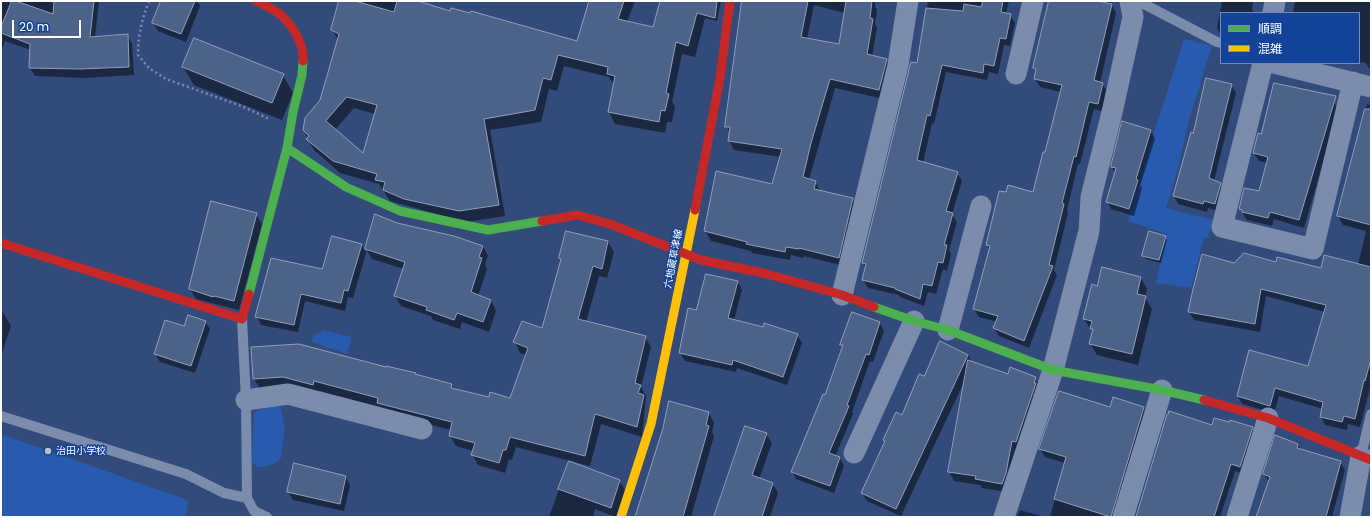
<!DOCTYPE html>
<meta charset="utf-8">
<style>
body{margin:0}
#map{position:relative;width:1372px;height:518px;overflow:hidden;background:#324b7a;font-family:Poppins,"Noto Sans JP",sans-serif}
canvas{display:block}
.frame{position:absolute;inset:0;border:2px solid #fff;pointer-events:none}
.legend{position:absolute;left:1220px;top:12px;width:140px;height:52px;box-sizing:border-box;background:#134399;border:1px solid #718ec2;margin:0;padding:5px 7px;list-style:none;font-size:12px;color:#fff}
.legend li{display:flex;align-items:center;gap:8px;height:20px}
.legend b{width:20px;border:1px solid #718ec2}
.scale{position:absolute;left:12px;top:20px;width:69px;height:18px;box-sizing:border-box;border:2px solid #fff;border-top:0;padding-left:5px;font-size:12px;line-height:14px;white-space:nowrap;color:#fff;-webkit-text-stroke:3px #134399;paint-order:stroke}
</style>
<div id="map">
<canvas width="1372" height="518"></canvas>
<div class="frame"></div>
<ul class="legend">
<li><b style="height:5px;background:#4caf50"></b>順調</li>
<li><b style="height:5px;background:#ffc107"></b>混雑</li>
</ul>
<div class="scale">20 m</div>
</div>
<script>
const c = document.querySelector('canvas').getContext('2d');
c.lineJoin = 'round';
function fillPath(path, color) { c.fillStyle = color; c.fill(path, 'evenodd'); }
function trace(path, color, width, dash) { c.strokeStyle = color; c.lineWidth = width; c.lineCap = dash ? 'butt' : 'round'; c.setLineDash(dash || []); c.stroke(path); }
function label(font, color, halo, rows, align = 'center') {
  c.font = font + ' Poppins,"Noto Sans JP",sans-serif'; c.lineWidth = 3; c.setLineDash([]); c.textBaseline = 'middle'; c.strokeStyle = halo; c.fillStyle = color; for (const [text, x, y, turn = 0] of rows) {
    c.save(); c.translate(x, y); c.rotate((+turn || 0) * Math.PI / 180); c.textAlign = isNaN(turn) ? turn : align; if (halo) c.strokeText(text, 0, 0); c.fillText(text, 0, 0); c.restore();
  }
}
fillPath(new Path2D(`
 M1184,39L1212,46L1189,120L1179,165L1166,208L1213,220L1208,237H1204L1191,288L1156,283L1166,234L1128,221L1157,123Z
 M324,330L352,337L347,354L312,342L313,336Z
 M280,404L285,429L281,458C273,465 267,467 257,467L252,461L254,412Z
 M1,434L188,500L186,517H1Z`), '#285aaf');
fillPath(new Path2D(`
 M1,1H99L95,37L127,35L132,44L134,75L85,78L35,76L30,68L31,50L5,41L1,52Z
 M162,1H197L200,6L186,42L158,31L153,23Z
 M340,1H415L451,12L578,42L591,1H635L627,22L654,28L661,1H721L717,21L705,18L695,57L682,54L672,102L675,106L672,122H667L665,133L615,124L609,112L614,85L609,77L564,66L557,91L549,89L541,122L490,130L505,216L466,222L390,201L379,184L340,173L314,150L308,139L304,130L321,101L338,40L332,29ZM354,108L375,114L364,155L335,130Z
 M743,1H875V6L877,10L875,24L877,28L872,57L886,60L891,69L884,99L835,88L809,180L815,181L820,191L852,199L858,208L844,266L804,256L803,258L791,255L790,260L752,253L751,251L711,241L706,232L717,172L773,185L781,157L734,150L729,141L730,133L726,126ZM814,5L845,13L840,45L807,39Z
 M928,1H1009L1006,14L1010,15L1015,23L1010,46L1004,45L998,74L989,72L987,80L946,72L934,124L932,123L923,163L957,173L962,181L952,214L957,222L949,250L951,254L947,271L943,269L936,294L928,292L924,306L900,297L899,295L868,288L863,280L866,268L863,263L918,65Z
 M1050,1H1110L1116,13L1100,83H1102L1107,91L1102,111L1094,109L1080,164H1078L1067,210L1068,213L1054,270L1057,275L1029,348L999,336L994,328L997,322L979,317L974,309L990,250L987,245L1034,193L1046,154L1061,92L1040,87L1035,79L1037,72L1034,68Z
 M1222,1H1253L1252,9L1254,13H1221V35L1217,28Z
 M1295,1H1371V69L1369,68L1366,63L1359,62V13H1293Z
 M183,67L283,75L293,93L282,120L194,85Z
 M1231,85L1236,93L1214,181L1220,184L1225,192L1220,211L1208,208L1207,212L1178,204L1174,196L1193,134Z
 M1330,95L1338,110L1304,228L1274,219L1272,226L1247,220L1240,209L1260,192L1267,163L1259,161L1254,153L1261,135Z
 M1367,104L1371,105V384L1360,427L1348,424L1347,430L1325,425L1321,417L1323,409L1279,396L1274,413L1242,404L1238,396L1308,367L1325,312L1266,296L1260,332L1194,320L1189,312L1234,264L1277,263L1322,269L1358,265L1366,231L1343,225L1338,216Z
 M1150,130L1155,139L1140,186L1142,188L1134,216L1111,209L1107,201L1115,173L1112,167Z
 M256,214L262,224L239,310L196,299L190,289Z
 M397,224L483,246L488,256L485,265L487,269L478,296L491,300L496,311L489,332L462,322L460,329L433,320L431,316L401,306L395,296L404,269L372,259L366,249Z
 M567,232L608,242L614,252L607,278L599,276L586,322L645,337L651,347L641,387L646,396L642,437L601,424L590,466L516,447L512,460L509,459L505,473L478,465L472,454L473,451L456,446L450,436L451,430L384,413L380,407L319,391L318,394L260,389L254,379L387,368L415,374L416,375L451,384L454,389L490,398L510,400L527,355L520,353L515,342L542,330L562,261L561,258Z
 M1165,237L1167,240L1161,263L1146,259L1143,255Z
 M362,245L366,253L353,298L348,297L345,311L305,301L298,332L261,325L257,317L323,270Z
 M706,275L738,282L742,290L734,320L797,335L802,343L787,385L737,368L736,372L685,361L680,353L697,311Z
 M1141,278L1147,289L1145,297L1152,309L1138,365L1097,355L1090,344L1093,331L1091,330L1084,319Z
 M1,309L11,326L1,356Z
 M205,321L210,329L195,373L160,362L155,354L185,328Z
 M880,323L884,331L873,362L870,361L852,412L853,414L835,457L840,458L844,466L834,493L796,479L792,471L826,396L843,347L842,344Z
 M968,355L972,363L1008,376L1035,378L1040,387L1008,492L982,488L980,485L954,481L949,471L965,380L901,516L867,501L862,493L885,442L884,440L902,416L924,378Z
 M669,403L709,413L714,423L712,432L714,436L691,517H635L664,428Z
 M1111,408H1144L1148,415L1117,517H1050L1065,463L1045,457L1040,449Z
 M1212,426L1252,427L1257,435L1245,474L1235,471L1220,517H1137Z
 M766,434L772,443L759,479L772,483L778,493L770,517H715Z
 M1298,445L1301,451L1340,462L1345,470L1332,517H1258L1269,482L1264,474Z
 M569,462L619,481L625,490L616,517L595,509L593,517H549Z
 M295,464L346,477L350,485L344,511L293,500L288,492Z
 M1020,510L1044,517H1017Z`), '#0007');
const building = new Path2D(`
 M12,1H16L53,14L54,1H94L90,37L128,34L129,67L80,69L29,68L30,44L1,33V27Z
 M161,1H195L181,34L152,23Z
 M339,1H355L394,12L397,1H418L450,11L451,8L470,13L471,11L577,41L589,1H624L618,19L653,27L660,1H717L715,18L697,13L688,46L676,42L666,93L669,94L665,111L661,110L659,122L608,112L615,76L607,74L608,67L558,55L551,80L543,78L535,110L484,119L499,205L459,211L404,199L383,190L385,182L375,180L377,174L333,161L306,139L309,136L303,130L305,118L320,100L339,34L331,30ZM347,97L377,105L363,153L326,121Z
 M742,1H808L801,37L839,44L846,1H872L870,18L873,19L867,54L887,59L879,90L830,79L811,143L803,177L816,181L814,189L853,198L839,258L799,248V249L786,247L785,252L746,244L747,242L704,231L716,171L772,184L782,149L728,141L730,127H725Z
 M983,1H1003L1001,12L1011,14L1006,39L1000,38L994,66L984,64L983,73L942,65L930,116L927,115L917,160L958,172L946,211L953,213L944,245H947L943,263L938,262L932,286L923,284L920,299L895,289V288L862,280L866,264L862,263L910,65L911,62L917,63L926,8L963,11L964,4L981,7Z
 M1049,1H1098L1112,4L1094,80L1103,83L1098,104L1089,102L1076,157L1074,156L1062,203L1064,204L1049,265L1053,266L1024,341L993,328L998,316L973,309L990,246L986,245L999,191L1006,192L1008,185L1033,192L1043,152H1045L1062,85L1034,79L1036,69L1033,68Z
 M194,38L284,74L272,103L182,67Z
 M1206,78L1232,84L1209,178L1221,183L1215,204L1204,201L1203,204L1173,196L1191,132L1193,133Z
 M1274,83L1336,96L1299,220L1270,212L1268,218L1242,212V210L1239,209L1244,188L1259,191L1268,157L1253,153L1258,133L1261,134Z
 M1365,109H1371V225L1337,216Z
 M1122,121L1151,130L1136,179L1138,180L1129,209L1106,202L1116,168L1111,167Z
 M211,201L257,213L234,301L214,296L213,297L189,289Z
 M375,214L397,223L454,236L483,246L479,257L482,258L471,292L491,300L483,322L457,313L454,320L426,310L427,307L394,296L405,262L365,249Z
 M566,231L608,241L602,269L593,266L578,319L646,336L635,383L641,385L638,393L644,395L637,427L595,414L585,456L510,437L506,450H503L499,463L471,455L475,443L449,436L452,422L377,403L378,398L314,381L313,385L283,377L253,379L251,347L299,344L386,367V366L416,373L415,374L452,384L451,388L489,397L490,392L510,398L528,348L513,342L522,321L542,328L561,259L559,258Z
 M1149,231L1166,236L1159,260L1142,256Z
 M332,236L362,244L348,291L344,290L341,303L301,294L294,325L255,317L271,258L322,269Z
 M1244,253L1276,262L1277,257L1321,268L1324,255L1371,267V359L1365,381L1364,380L1355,419L1344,416L1342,422L1320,417L1323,402L1275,388L1270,406L1237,396L1249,350L1308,366L1326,305L1261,289L1255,324L1188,312L1193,289L1202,254L1234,263Z
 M1102,267L1141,277L1137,294L1146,296L1132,354L1089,344L1093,329H1090L1092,321L1083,319L1091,287L1092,284L1097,286Z
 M706,274L738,281L728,318L763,327L764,323L798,334L783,377L733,360L732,365L679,353L688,308L696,310Z
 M852,312L880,322L869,355L866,354L847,405L849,406L829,453L840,457L830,486L791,472L823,394L825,395L843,345H840Z
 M188,315L206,321L191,366L154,354L165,320L184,326Z
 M940,341L968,355L896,509L861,493L885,441L883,440L896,412L902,415L919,374L924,376Z
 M968,360L1008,374L1010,367L1036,377L1034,383H1036L1016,442L1012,441L1006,473L1002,484L975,479L976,476L948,472Z
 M1059,391L1110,407L1113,397L1144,407L1111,517L1054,499L1066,457L1039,449Z
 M669,401L709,412L706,425L709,426L683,517H635L663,428Z
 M1169,411L1212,425L1214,418L1229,422L1230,420L1253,427L1240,467L1231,464L1214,517H1136L1167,414H1168Z
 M745,426L767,433L752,475L773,483L762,517H714Z
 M1275,435L1298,444L1297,448L1341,461L1326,517H1256L1270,477L1263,474Z
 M569,461L620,480L611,508L558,489Z
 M294,463L346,476L340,504L287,492Z`);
fillPath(building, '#4d6288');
trace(building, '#909fba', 1);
trace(new Path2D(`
 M149,1C142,20 138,34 138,55L149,68L166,79L244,107L269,119`), '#7c8cad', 2.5, [2, 3]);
trace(new Path2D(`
 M1138,1L1217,42L1221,43
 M242,319L246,400L247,498L254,511L267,517
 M1,416L186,474L224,493L247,498
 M1361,456L1371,414`), '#7c8cad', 10);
trace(new Path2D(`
 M1273,13L1275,1
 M1263,63L1222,227L1313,249L1353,82
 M1274,63L1371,87
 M1016,74L1033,1
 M842,295L898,65L908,1
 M948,330L981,206
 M246,400L288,394L422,429
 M854,453L914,321
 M1004,517L1053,370L1089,231L1091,197L1113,108L1133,17L1130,1
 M1123,517L1162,390
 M1237,517L1268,418
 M1350,517L1361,456`), '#7c8cad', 21);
trace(new Path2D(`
 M287,148L346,187L400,211L488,230L542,221
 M249,294L287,148L293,112L302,75L303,61
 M874,307L914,321L948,330L1053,370L1162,390L1204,400`), '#4caf50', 9);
trace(new Path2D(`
 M621,517L651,424L695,210`), '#ffc107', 9);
trace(new Path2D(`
 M256,1C264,5 274,9 281,15C292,25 305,45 303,61
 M695,210L720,78L730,1
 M542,221L577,215L610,224L701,260L767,274L842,295L874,307
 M1,243L242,319L249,294
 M1204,400L1268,418L1371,460`), '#c62828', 9);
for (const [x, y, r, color] of [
 [48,451,4,"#b7c0d0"]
]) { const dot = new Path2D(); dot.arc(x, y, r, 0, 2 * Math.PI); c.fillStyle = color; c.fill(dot); trace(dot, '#134399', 1.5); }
label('10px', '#fff', '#134399', [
 ["六地蔵草津線",674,259,-79]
]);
label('10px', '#fff', '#134399', [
 ["治田小学校",56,451]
], 'left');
</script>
